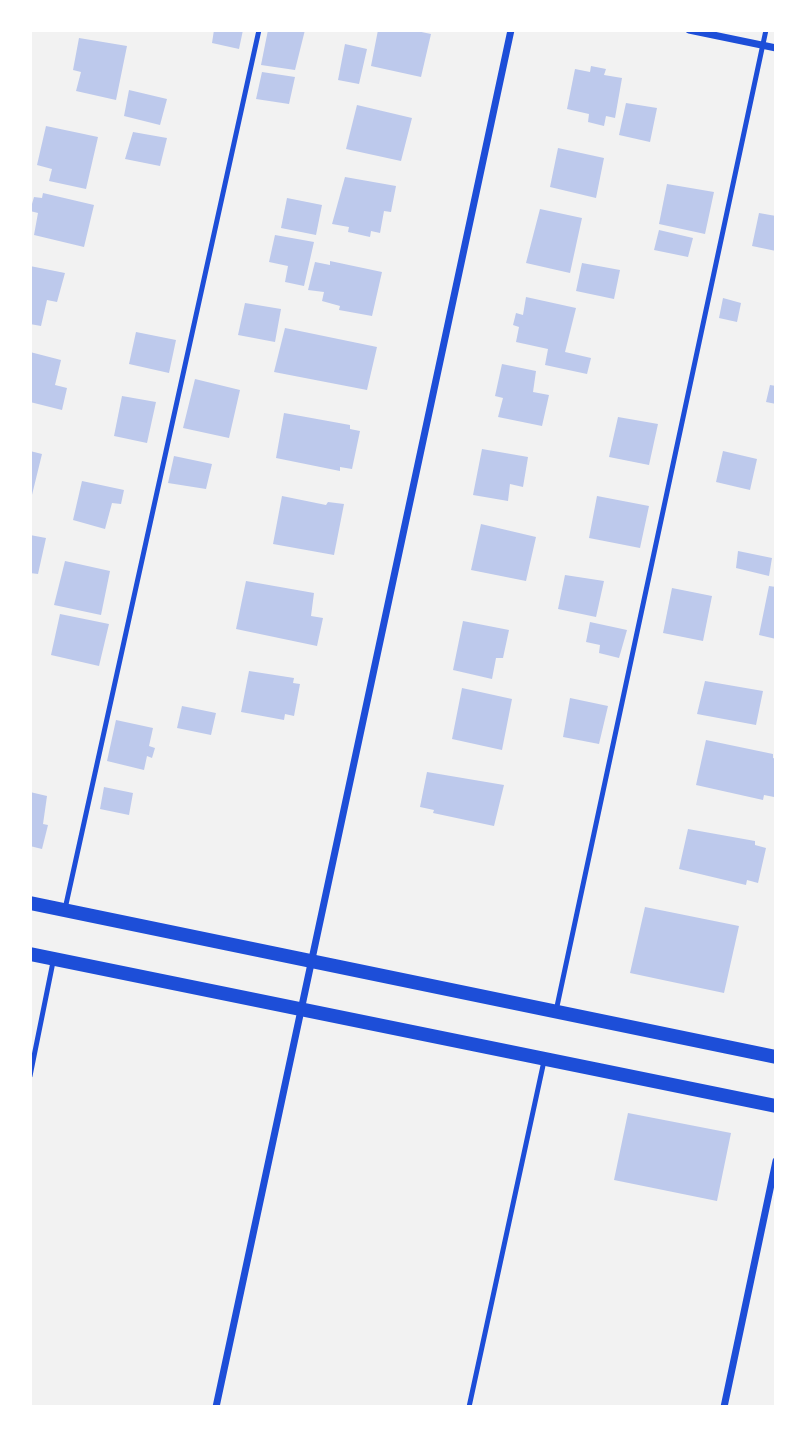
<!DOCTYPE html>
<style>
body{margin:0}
#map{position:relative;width:806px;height:1437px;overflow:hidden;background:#f2f2f2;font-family:"Nunito Sans",sans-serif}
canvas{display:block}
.frame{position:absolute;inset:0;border:32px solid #fff;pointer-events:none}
</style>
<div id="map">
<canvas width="806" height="1437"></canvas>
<div class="frame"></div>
</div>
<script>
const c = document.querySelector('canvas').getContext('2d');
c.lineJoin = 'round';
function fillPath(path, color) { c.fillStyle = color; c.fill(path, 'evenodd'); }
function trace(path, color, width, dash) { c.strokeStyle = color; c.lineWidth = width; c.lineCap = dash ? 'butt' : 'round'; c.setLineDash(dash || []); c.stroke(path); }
fillPath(new Path2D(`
 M214,30H243L239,49L212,43Z
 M268,30H305L295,70L261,65Z
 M378,30H412L431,34L421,77L371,66Z
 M79,38L127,46L116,100L76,91L81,72L73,70Z
 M345,44L367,49L359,84L338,80Z
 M591,66L606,69L604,75L622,78L615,118L606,116L604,126L588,122L589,114L567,109L575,69L590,72Z
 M262,72L295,77L289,104L256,99Z
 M129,90L167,99L160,125L124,116Z
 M626,103L657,108L650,142L619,135Z
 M357,105L412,118L401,161L346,149Z
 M46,126L98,137L86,189L49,181L52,169L37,165Z
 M133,132L167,138L160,166L125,159Z
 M558,148L604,158L596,198L550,187Z
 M345,177L396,186L391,212L384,211L380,233L371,231L370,237L348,232L349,227L332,224Z
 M667,184L714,192L705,234L659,224Z
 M43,193L94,205L84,247L34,235L38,213L30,211L34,197L42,198Z
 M287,198L322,205L316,235L281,228Z
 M540,209L582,218L570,273L526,263Z
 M759,213L776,216V251L752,246Z
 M659,230L693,238L688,257L654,250Z
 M275,235L314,242L304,286L285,282L288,266L269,262Z
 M330,261L382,272L372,316L339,310L340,306L322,301L324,292L308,290L315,262L330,265Z
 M582,263L620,270L614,299L576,291Z
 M30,266L65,273L57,302L47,300L41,326L30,324Z
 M526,297L576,308L565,352L591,358L587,374L545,365L548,349L516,342L519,327L513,325L516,313L523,315Z
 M723,298L741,303L737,322L719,318Z
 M245,303L281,309L275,342L238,335Z
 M285,328L377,347L367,390L274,372Z
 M136,332L176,340L169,373L129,364Z
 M30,352L61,360L55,385L67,388L62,410L30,402Z
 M502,364L536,371L533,392L549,395L542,426L498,417L503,398L495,396Z
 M195,379L240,390L229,438L183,428Z
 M770,385L776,386V404L766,402Z
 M122,396L156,402L147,443L114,436Z
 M284,413L350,425V429L360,431L352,469L340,467V471L276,458Z
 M618,417L658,424L649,465L609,457Z
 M482,449L528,457L523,487L510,484L508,501L473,495Z
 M30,451L42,454L31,499L30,498Z
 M723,451L757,459L750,490L716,482Z
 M174,456L212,464L206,489L168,483Z
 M82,481L124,490L121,504L112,503L105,529L73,520Z
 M282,496L326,505L328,502L344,504L334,555L273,544Z
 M597,496L649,506L640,548L589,538Z
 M481,524L536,537L526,581L471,570Z
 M30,535L46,538L38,574L30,573Z
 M738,551L772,558L769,576L736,568Z
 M65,561L110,571L101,615L54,605Z
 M565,575L604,581L596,617L558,609Z
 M246,581L314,593L311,616L323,618L317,646L236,629Z
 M769,586L776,587V639L759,635Z
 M672,588L712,596L703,641L663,633Z
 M60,614L109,624L99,666L51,655Z
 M463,621L509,630L503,658H496L492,679L453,670Z
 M590,622L627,630L619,658L599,653L600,645L586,642Z
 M249,671L294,678L293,683L300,684L294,716L285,714L284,720L241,712Z
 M705,681L763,691L756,725L697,714Z
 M462,688L512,699L502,750L452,739Z
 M570,698L608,706L599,744L563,737Z
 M182,706L216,713L211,735L177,728Z
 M116,720L153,728L149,746L155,748L152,758L147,756L144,770L107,761Z
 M706,740L773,754V758L776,759L774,797L764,795L763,800L696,785Z
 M427,772L504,785L494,826L433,813L434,810L420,807Z
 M104,787L133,793L129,815L100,809Z
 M30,792L47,796L43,824L48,825L42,849L30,846Z
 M688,829L755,841V845L766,848L758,883L747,880L746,885L679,869Z
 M645,907L739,926L724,993L630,973Z
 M628,1113L731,1133L717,1201L614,1180Z`), '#bdc9ec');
trace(new Path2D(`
 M65,909L259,30
 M556,1011L766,30
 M30,1076L53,962
 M469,1407L544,1061`), '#1d4ed8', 5);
trace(new Path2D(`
 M689,30L776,48
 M216,1407L511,30
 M724,1407L776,1161`), '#1d4ed8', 7);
trace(new Path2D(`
 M30,903L776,1057
 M30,954L776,1106`), '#1d4ed8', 14);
</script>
